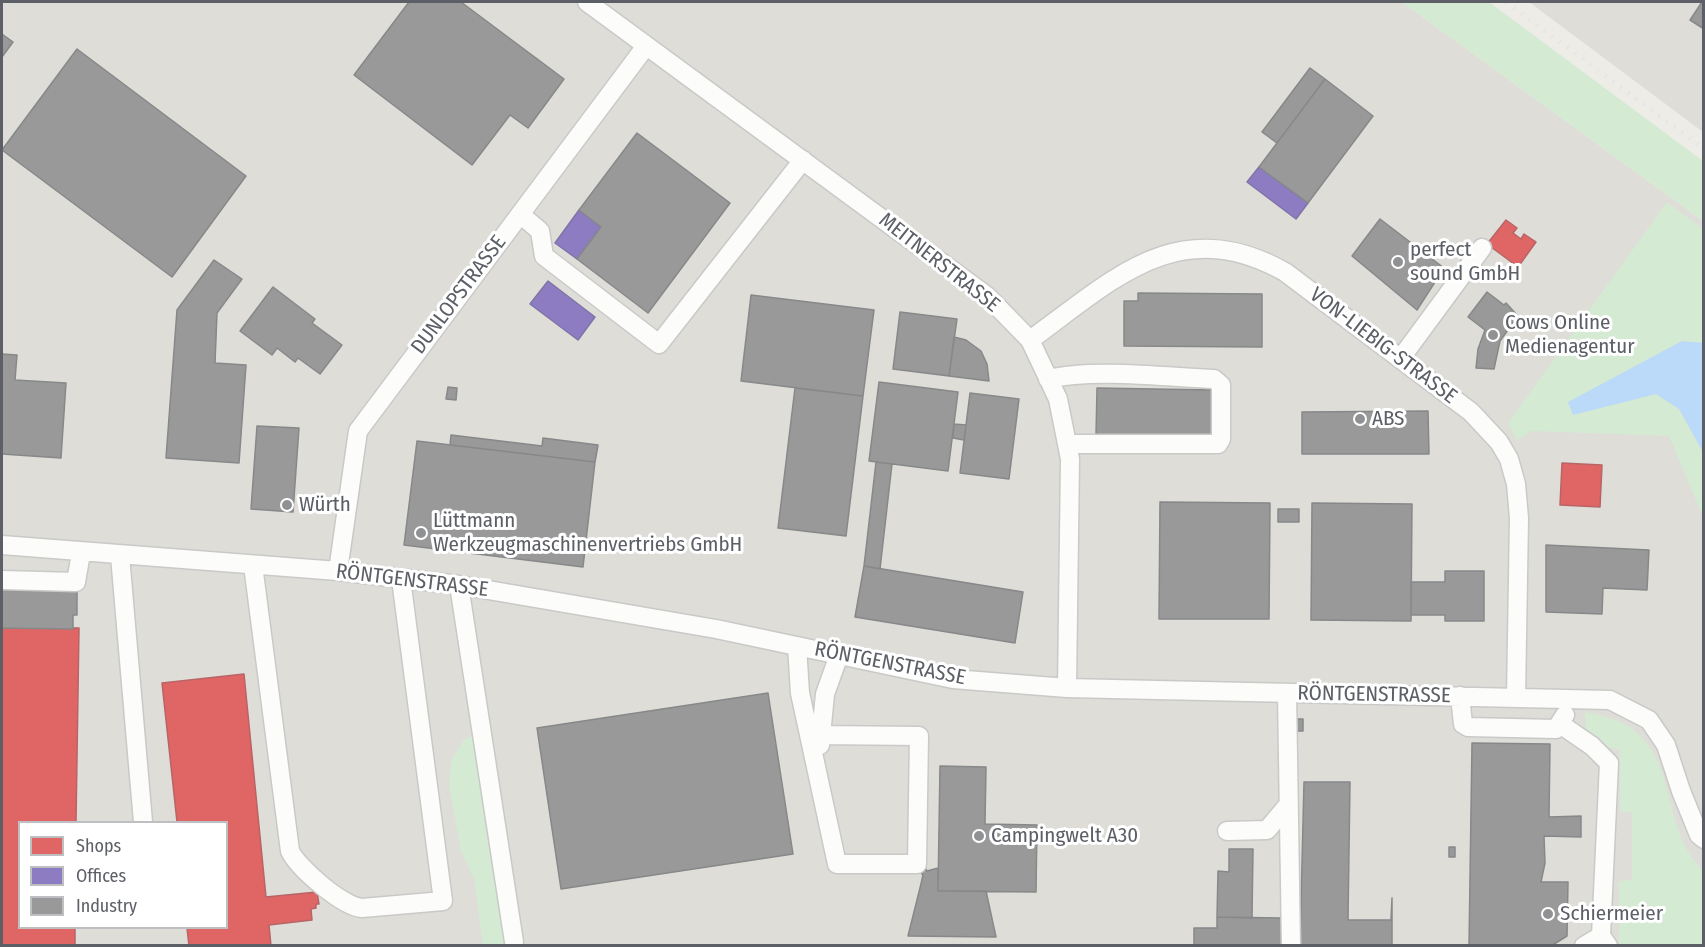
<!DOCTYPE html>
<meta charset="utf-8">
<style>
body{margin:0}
#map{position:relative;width:1705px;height:947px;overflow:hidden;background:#edece7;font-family:"Fira Sans Condensed",sans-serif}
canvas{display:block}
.frame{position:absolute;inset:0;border:3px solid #5c6066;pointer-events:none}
.legend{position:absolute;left:18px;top:821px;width:210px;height:108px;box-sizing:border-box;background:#fff;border:2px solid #bebfc2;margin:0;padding:8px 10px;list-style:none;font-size:18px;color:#5c6066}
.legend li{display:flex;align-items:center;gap:12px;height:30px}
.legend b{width:30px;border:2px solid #bebfc2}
</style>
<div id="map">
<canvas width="1705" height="947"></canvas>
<div class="frame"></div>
<ul class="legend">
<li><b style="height:16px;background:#e06666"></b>Shops</li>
<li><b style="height:16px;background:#8e7cc3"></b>Offices</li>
<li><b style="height:16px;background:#999"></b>Industry</li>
</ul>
</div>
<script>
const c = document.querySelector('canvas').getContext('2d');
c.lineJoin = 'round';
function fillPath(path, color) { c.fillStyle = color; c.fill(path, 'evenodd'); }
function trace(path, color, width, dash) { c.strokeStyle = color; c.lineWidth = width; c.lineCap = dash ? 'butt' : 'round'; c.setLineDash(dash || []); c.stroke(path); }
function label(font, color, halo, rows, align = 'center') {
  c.font = font + ' "Fira Sans Condensed",sans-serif'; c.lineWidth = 6; c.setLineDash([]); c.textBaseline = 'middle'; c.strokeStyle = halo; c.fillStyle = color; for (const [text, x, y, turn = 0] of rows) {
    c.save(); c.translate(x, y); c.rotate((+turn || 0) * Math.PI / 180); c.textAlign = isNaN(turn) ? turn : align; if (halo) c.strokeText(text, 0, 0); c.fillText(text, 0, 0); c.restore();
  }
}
fillPath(new Path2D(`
 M2,2H1402L1703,221V945L2,946ZM20,822H226V928H20Z
 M1529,2H1703V132Z`), '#deddd8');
fillPath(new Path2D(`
 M1402,2H1489L1703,161V221Z
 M1667,202L1703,229V343L1682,341L1620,401L1656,394L1679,409L1703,452V517L1669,436L1532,431L1517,440L1508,423Z
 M1585,712C1603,716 1622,719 1636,732C1677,767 1663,833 1703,870V945H1619V881L1632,880V813L1620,811V750L1602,745L1586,734Z
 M474,735L506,945H483L474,879L461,851L449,786L451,760L464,740Z`), '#d4ead3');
fillPath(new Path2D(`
 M1682,341L1703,343V452L1679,409L1656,394L1573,415L1568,402Z`), '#bbd9f8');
const shops = new Path2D(`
 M1506,220L1517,228L1513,233L1521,239L1524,234L1536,242L1518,267L1487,244Z
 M1562,463L1602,465L1600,507L1560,505Z
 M2,628H79L76,822H20V928H75V946H2Z
 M244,674L266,897L317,892L319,904H316V908L311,909L312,920L269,925L271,946H189L187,928H226V822H177L162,683Z`);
fillPath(shops, '#e06666');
trace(shops, '#b86466', 1.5);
const offices = new Path2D(`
 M1259,167L1308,203L1296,219L1247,182Z
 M579,210L601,227L577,259L555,243Z
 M548,281L595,317L578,340L530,304Z`);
fillPath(offices, '#8e7cc3');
trace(offices, '#7f74a7', 1.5);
const industry = new Path2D(`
 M409,2H461L564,79L528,128L510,115L472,165L354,75Z
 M1702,2H1704V29L1690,20Z
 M2,34L13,42L2,57Z
 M77,49L246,176L172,277L2,150Z
 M1310,68L1325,79L1277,143L1262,132Z
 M1325,79L1373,116L1308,203L1259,167Z
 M637,133L730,203L648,313L577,259L601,227L579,210Z
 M1380,219L1444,268L1417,310L1352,256Z
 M214,260L242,279L217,313L215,363L246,365L239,463L166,458L177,310Z
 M273,287L315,319L312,323L342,345L320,374L298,358L295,362L277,348L272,355L240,331Z
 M1487,292L1504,305L1506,303L1518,316L1500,341L1494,369L1476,368L1478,349L1485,330L1468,317Z
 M1138,293L1262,294V347L1124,346V301H1138Z
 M751,295L874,310L863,396L741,381Z
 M900,312L957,319L949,376L893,369Z
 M954,337L966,340L981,351L987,364L989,381L949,376Z
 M2,354L17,355L15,380L66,383L61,458L2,454Z
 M879,382L958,392L948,471L869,461Z
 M448,387L457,388L456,400L446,399Z
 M795,388L863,396L846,536L778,528Z
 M1097,388L1214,390L1213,436L1096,435Z
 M970,393L1019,399L1009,479L960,473Z
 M1428,411L1429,454H1302V412Z
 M954,424L966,425L964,440L953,438Z
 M257,426L299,428L293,512L251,509Z
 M451,435L542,446L543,438L598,445L595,462L450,445Z
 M417,441L595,462L583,567L404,545Z
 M876,462L892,464L880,569L864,566Z
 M1160,502L1270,503L1269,619H1159Z
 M1312,503L1412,504L1411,621L1311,620Z
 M1278,509H1299V522H1278Z
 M1546,545L1649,550L1647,590L1603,588L1602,614L1546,612Z
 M864,566L1023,592L1015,643L855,617Z
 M1445,571H1484V621H1445V615H1411V582H1445Z
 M2,586L77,587V615H73V629L2,628Z
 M768,693L793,854L561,889L537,728Z
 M1297,719H1303V731H1297Z
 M1472,743L1550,744L1549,817L1581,816V837L1544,836L1545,863L1541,882H1568L1567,936L1551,946H1469Z
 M940,766L986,767L985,824L1037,825L1036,892L938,891Z
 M1304,782H1350L1348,920H1391L1392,898V946H1300Z
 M1449,847H1455V857H1449Z
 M1229,849H1253L1252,918L1217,917L1218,871L1229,872Z
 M925,868L927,871L938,868V891H986L996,937L908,936L920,888L923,875L920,872Z
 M1217,917L1281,918L1286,924V946H1194V928H1217Z`);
fillPath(industry, '#999');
trace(industry, '#87888a', 1.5);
const minor = new Path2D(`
 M587,2L987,296L1030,340L1058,399L1070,459L1067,688
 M520,214L540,231L544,256L659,344L803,160
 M1030,340C1113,280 1178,212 1285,272L1471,412L1499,442L1509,459L1516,484L1519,518L1516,697
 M1401,358L1482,248
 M1048,379C1093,368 1167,377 1214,379L1221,385V439L1218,444H1067
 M2,545L338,571L459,585L716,629L953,679L1067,688L1610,700L1649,720L1666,745L1681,791L1699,835L1704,839
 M120,556L143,822
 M253,565L290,851C298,868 343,907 362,908L443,901L401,579
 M338,571L358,431L646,46
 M2,580L76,582L81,553
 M459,585L514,942
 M797,646L800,693L837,864H917L919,736L820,735
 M1287,694L1291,946
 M1460,696L1463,724L1468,727L1556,729L1565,715
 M1560,724L1592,746L1609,763L1601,936L1608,946
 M820,745L825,694L839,655
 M1227,831L1267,830L1288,805
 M1584,946L1601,936`);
trace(minor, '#c9c9c8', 21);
trace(minor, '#fcfcfb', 18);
trace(new Path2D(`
 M1506,2L1704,149`), '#e4e4e4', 4.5, [1.5, 8]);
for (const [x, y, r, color] of [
 [1398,262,6,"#8f9193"],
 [1493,335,6,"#8f9193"],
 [1360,419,6,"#8f9193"],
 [287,505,6,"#8f9193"],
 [421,533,6,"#8f9193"],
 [979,836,6,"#8f9193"],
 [1548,914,6,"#8f9193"]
]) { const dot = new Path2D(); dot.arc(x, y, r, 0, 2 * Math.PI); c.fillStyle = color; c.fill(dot); trace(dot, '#fff', 2); }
label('21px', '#5c6066', '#fff', [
 ["perfect",1410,250],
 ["sound GmbH",1410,274],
 ["Cows Online",1505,323],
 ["Medienagentur",1505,347],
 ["ABS",1372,419],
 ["Würth",299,505],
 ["Lüttmann",433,521],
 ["Werkzeugmaschinenvertriebs GmbH",433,545],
 ["Campingwelt A30",991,836],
 ["Schiermeier",1560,914]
], 'left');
label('21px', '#5c6066', '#fff', [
 ["MEITNERSTRASSE",939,263,38],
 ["DUNLOPSTRASSE",459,295,-53],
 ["VON-LIEBIG-STRASSE",1383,346,37],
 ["RÖNTGENSTRASSE",412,581,7],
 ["RÖNTGENSTRASSE",890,664,11],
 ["RÖNTGENSTRASSE",1374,695,1]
]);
</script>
